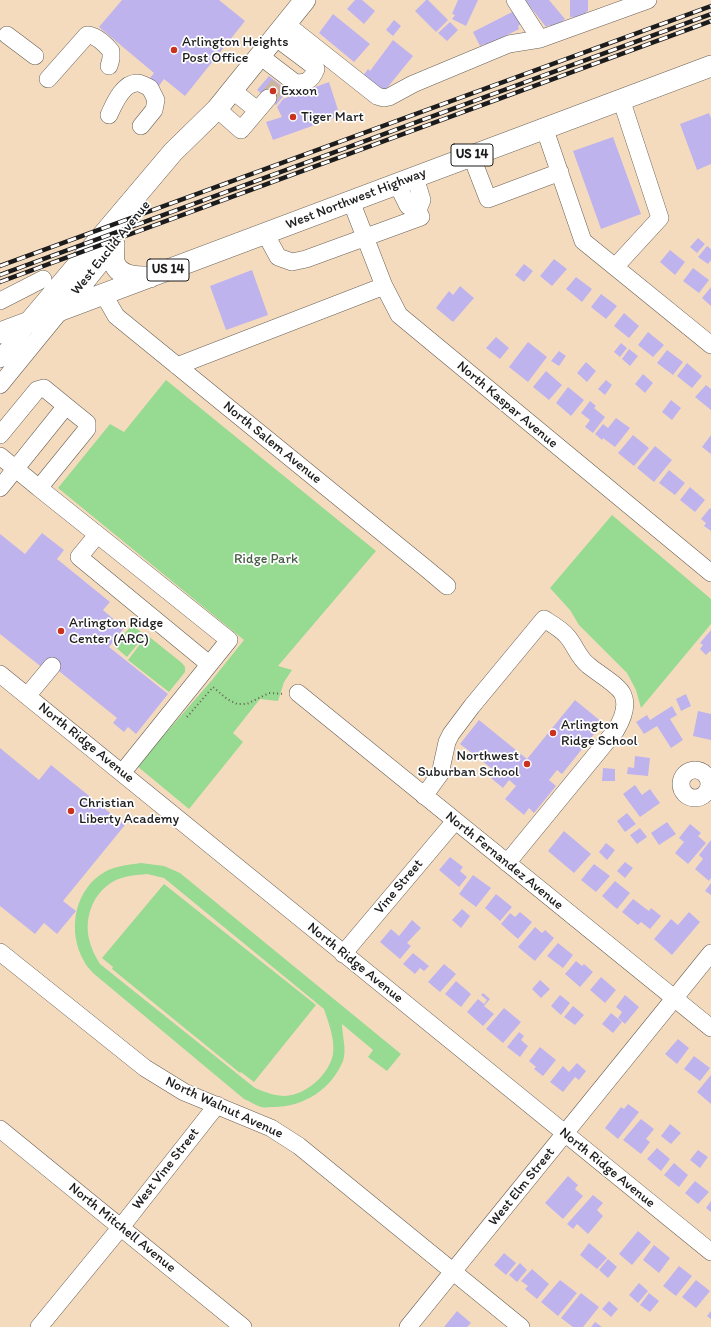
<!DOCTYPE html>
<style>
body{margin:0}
canvas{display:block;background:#f5dbbe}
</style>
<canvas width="711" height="1327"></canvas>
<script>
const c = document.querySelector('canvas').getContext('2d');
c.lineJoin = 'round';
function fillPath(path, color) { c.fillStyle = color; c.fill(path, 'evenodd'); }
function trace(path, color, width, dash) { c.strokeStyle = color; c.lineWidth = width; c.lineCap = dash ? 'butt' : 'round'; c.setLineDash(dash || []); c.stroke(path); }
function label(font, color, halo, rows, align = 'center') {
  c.font = font + ' Itim,sans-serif'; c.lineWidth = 3.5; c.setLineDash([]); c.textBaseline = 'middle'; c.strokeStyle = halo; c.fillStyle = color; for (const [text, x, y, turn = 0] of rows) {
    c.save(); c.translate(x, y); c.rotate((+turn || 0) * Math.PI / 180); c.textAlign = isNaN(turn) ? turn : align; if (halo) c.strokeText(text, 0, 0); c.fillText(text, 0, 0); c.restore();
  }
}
fillPath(new Path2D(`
 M166,380L376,551L278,666L292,670L284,682L278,701L260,699L233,733L243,742L189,809L137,766L212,680L244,640L58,488L110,424L124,432Z
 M612,515L711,599V624L641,708L636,690L627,673L579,625L570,610L550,588Z
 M132,625L145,635L127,657L114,646Z
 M147,635L182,663L185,667V672L169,692L128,660Z
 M141,863L164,866L180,873L401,1054L387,1071L368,1057L373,1050L342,1024C342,1035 347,1050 343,1061C331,1090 303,1107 273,1107C269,1107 264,1108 261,1107C255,1105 249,1101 244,1099L93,973C90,969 86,966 84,961C68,934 73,894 100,875C112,866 127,865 141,863ZM147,874L164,878L324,1009C329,1024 335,1039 333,1054C329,1075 306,1095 285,1096C274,1096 265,1092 255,1088L100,964C95,956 91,948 89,939C84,916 94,892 114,881C124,876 136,875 147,874Z
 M164,884L316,1005L254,1082L241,1072L240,1073L112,969L113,967L102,958Z`), '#97da92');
fillPath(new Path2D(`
 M122,0H219L245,21L185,96L164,79L156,90L147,82L154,73L99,27Z
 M355,0H362L375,11L364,24L347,9Z
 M426,0H428L448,20L436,32L415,11Z
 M458,0H478L466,26L452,19L455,15L452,14Z
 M525,0H549L565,19L553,29L549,25L546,27Z
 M570,0H588V11L586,12V17H570Z
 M516,10L523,23L518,26L519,29L486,46L484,44L480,46L473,32Z
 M333,14L370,44L354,62L319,33Z
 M394,20L401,26L393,36L386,30Z
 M450,22L458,30L447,41L438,33Z
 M393,40L413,56L383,93L363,76L368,69L370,71Z
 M269,76L288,91L276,105L257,90Z
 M329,82L340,116L273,140L266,122L282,117L277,107L283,99Z
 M709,113L711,118V164L697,170L680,124Z
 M613,137L641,214L601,229L573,151Z
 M698,238L705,244L697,253L690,247Z
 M707,246L711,249V260L708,264L698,257Z
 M670,250L685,262L675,275L660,262Z
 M554,259L567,269L552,286L540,276Z
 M524,264L533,271L524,282L515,275Z
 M693,268L709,280L699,293L683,281Z
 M252,270L268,315L226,330L210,286Z
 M576,277L592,289L582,302L566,289Z
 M460,286L474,298L453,322L436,308L449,291L453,295Z
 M711,287V306L702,298Z
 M601,294L617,306L606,319L591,307Z
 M624,313L639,326L629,338L614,326Z
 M648,332L664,345L653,357L638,345Z
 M496,337L509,348L500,359L486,348Z
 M528,342L547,357L528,382L509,367Z
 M621,343L627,348L620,357L614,352Z
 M629,349L638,356L630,366L622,359Z
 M667,350L683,362L673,375L657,363Z
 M559,351L566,356L559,366L551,361Z
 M586,362L596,371L587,382L577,373Z
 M687,363L702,376L692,388L677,376Z
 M546,371L562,385L549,400L533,387Z
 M643,374L653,383L645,393L635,384Z
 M606,380L612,385L605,395L598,389Z
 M706,385L711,389V410L695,397Z
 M568,387L584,400L571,416L556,403Z
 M671,400L681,408L672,420L662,412Z
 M590,401L596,406L594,408L605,417L593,433L585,427L590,420L581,413Z
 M616,418L630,428L615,447L603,438L602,440L595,434L603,424L608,428Z
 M633,435L649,448L634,466L618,453Z
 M711,435V454L702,447Z
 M655,446L672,460L654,482L637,468Z
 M669,470L685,483L675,495L659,483Z
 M690,487L705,500L695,512L680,500Z
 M710,508L711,509V531L704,526L706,523L701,519Z
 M42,533L64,550L57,559L110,602L103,610L124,628L109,647L168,694L136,734L128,727L124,732L113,723L117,718L49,663L44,669L0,634V534L25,554Z
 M711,630V652L710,651L706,655L700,649L703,645L700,643Z
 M686,694L691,706L681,711L676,699Z
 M575,700L603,723L562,774L557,770L549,780L556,786L534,813L529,808L524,815L505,799L516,786L509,780L503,788L486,774L491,768L460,744L479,720L527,759Z
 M672,706L677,715L670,719L683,740L671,748L657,726L644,734L636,722L647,715L650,720Z
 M698,711L711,714V740L693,736Z
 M0,748L39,780L51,765L125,825L63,901L76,911L57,934L44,923L35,934L0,906Z
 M635,756L650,758L648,776L627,774L628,767L634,768Z
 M603,768L615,769V781H602Z
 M635,785L642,795L650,789L660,803L640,817L623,794Z
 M627,813L636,824L625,832L617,821Z
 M667,822L676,834L659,845L651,833Z
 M690,824L701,833L698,836L706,843L688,864L675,853L684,842L679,838Z
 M640,828L647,837L637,844L630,835Z
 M564,831L591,854L574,873L548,851Z
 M711,840V878L709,881L695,869L703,859L699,855Z
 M606,843L615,850L607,860L599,852Z
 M450,857L463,867L460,871L467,877L459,887L439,870Z
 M625,862L633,868L625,878L617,871Z
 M594,864L610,876L596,892L581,880Z
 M473,875L491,888L476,907L459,894Z
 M615,881L630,893L617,909L602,896Z
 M711,883V895L705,891Z
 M496,894L512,907L500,921L485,908Z
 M633,899L649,911L651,908L661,916L650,929L641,922L638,925L622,912Z
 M462,909L470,916L461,928L452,920Z
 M520,912L532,922L518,939L501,924L510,913L515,917Z
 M689,912L700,922L672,955L654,939L671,919L678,925Z
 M412,920L421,928L407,943L411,946L400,959L380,942L391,929L399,936Z
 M535,927L542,933L545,930L554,938L535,961L518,947Z
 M558,943L573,955L563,968L547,956Z
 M413,953L429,966L424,971L420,968L415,974L403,964Z
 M576,961L582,966L584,964L593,972L580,987L565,974Z
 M444,964L456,974L440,992L428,982Z
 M601,977L616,990L605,1003L590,990Z
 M540,980L550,989L541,998L532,989Z
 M456,981L471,994L461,1007L445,994Z
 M483,993L490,999L484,1006L494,1014L483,1026L467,1012L478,999L484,1004L487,1000L481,995Z
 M560,995L570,1003L561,1015L551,1006Z
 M625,995L639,1007L625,1024L618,1018L622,1012L616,1007Z
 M573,1006L584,1015L575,1025L564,1017Z
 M504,1008L521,1022L503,1043L486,1029Z
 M611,1013L622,1022L613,1033L602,1024Z
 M519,1032L524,1036L521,1040L528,1046L520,1057L507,1047Z
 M678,1039L689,1048L677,1064L665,1054Z
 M540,1047L556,1060L543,1076L534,1069L536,1067L529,1061Z
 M694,1056L710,1068L700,1081L684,1069Z
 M577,1063L586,1071L579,1080L575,1077L563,1092L550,1082L563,1066L569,1072Z
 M711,1075V1104L697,1092Z
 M628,1104L639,1112L618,1139L605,1128L621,1107L624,1109Z
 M641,1119L654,1129L646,1139L650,1142L641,1154L623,1140Z
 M670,1124L681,1133L671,1144L661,1136Z
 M657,1148L670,1159L661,1171L647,1159Z
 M698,1150L708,1157L700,1168L690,1160Z
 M674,1163L688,1175L679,1187L664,1175Z
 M568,1176L578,1185L575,1189L583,1196L563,1219L545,1203Z
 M695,1181L709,1192L698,1204L685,1193Z
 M593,1195L603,1203L597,1210L603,1216L588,1234L577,1224L573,1229L567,1224Z
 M711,1201V1212L706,1208Z
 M638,1231L651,1242L632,1265L619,1254Z
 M589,1243L607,1258L597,1269L580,1255Z
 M654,1245L670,1258L659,1273L643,1260Z
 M504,1253L516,1263L506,1275L494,1265Z
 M608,1259L617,1267L608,1278L599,1270Z
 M520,1263L527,1270L517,1282L509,1275Z
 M679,1266L692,1276L676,1296L663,1286Z
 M532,1269L549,1284L537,1299L525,1289L528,1286L521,1281Z
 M560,1280L577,1293L558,1316L541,1302Z
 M696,1280L710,1291L696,1308L682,1297Z
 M639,1283L648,1291L638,1303L629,1295Z
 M581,1293L599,1307L583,1327H573L561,1318Z
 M649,1293L659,1301L650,1312L640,1305Z
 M609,1301L618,1309L611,1317L602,1309Z
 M457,1311L471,1323L467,1327H444Z
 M711,1311V1319L707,1316Z
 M595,1322L602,1327H591Z`), '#bfb3ed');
trace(new Path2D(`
 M268,98L279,84`), '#cab59e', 17, [17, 8]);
const minor = new Path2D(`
 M515,0L540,39L648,0
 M286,24L377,96L384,98L389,97L413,84L509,44L540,39
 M7,35L35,56
 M260,56L294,82C305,85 312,80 316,69L311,64L275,37
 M48,79L87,35C96,35 105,44 111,51V59L109,66
 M232,90L257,110
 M217,109L241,130L268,98
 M109,115C114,104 123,82 138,83C141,83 146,86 150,88L156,100L154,110L141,126
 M544,127L583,241L711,345
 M471,155L488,199L560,172
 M415,177L422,200L418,210
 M351,201L384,286L399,315L711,573
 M265,233L278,257L292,262L306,259L421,217L418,210L408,206L397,184
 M615,267L660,218L621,99
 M104,295L116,316L428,570L447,586
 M0,301L43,279
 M0,359L30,321
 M177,366L384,286
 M0,385L62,309
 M0,435L37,390L44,388L66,406L0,488
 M0,456L39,488L87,429V423L66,406
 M39,488L148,575L229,640L122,773
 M97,535L79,557L209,664
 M0,674L711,1252
 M298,693L711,1028
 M27,696L52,666
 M681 784a14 14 0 1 1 28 0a14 14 0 1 1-28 0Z
 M424,796L440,774L447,742L451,734L472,706L544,619C552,624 561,629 567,636C575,645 578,657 588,665C597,673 619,685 623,695C628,707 622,720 616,730L507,863
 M0,952L145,1068L184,1092L271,1128L299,1146L521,1327
 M343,954L455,821
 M0,1129L243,1327
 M39,1327L121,1227L217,1105
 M408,1327L711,953`);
const major = new Path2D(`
 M114,245C114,250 113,256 114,261C117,277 137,277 150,277
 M62,309L114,244
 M31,320L173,152L217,109L305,0
 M0,333L711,66`);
trace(minor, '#685f55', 18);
trace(major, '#685f55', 22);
trace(new Path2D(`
 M187,717L213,687L227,699L237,704H247L269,693L285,694`), '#685f55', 2, [1, 3]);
trace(minor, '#fff', 17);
trace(major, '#fff', 21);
const rail = new Path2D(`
 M0,266L711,6
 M0,275L711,14
 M0,282L711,21`);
trace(rail, '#1c1c1c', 4.5);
trace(rail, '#fff', 3, [9]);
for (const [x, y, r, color] of [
 [174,50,4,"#c8321e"],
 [273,91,4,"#c8321e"],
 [293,117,4,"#c8321e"],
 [61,631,4,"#c8321e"],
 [553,733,4,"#c8321e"],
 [527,764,4,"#c8321e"],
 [71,811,4,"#c8321e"]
]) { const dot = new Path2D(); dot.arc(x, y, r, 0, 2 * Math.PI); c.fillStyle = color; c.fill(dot); trace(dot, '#fff', 1.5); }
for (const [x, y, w] of [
 [472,155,42],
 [168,270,42]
]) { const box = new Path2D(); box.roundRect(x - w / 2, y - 11, w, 22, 3); c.fillStyle = '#fff'; c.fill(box); trace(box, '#1c1c1c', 1); }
label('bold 13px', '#1c1c1c', null, [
 ["US 14",472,155],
 ["US 14",168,270]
]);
label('14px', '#1c1c1c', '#fff', [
 ["Arlington Heights",182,42],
 ["Post Office",182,58],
 ["Exxon",281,91],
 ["Tiger Mart",301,117],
 ["Arlington Ridge",69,623],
 ["Center (ARC)",69,639],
 ["Arlington",561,725],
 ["Ridge School",561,741],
 ["Northwest",519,756,"right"],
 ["Suburban School",519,772,"right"],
 ["Christian",79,803],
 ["Liberty Academy",79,819]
], 'left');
label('14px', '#1c1c1c', '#fff', [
 ["West Northwest Highway",356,199,-21],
 ["West Euclid Avenue",111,248,-51],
 ["North Kaspar Avenue",507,405,40],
 ["North Salem Avenue",272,443,39],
 ["North Ridge Avenue",86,743,39],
 ["North Fernandez Avenue",504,861,39],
 ["Vine Street",399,887,-50],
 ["North Ridge Avenue",355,963,39],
 ["North Walnut Avenue",224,1108,25],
 ["North Ridge Avenue",607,1168,39],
 ["West Vine Street",166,1169,-52],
 ["West Elm Street",522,1187,-51],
 ["North Mitchell Avenue",122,1228,39]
]);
label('14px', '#475e45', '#fff', [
 ["Ridge Park",266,559]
]);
</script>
